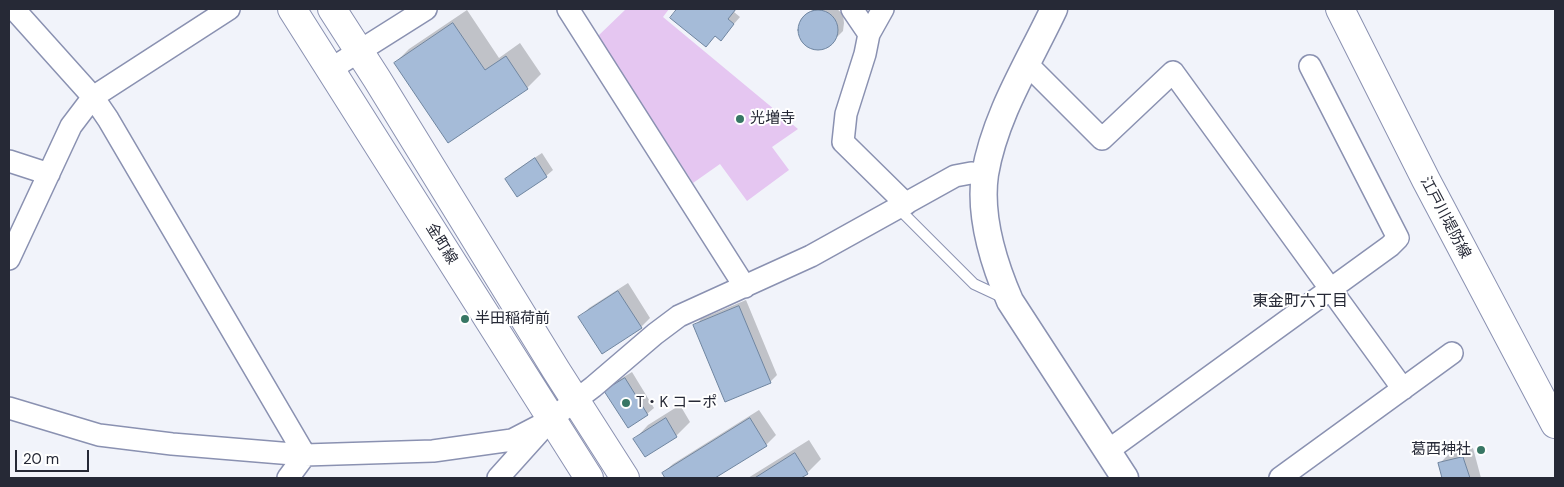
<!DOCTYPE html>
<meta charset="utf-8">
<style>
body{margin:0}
#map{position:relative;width:1564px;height:487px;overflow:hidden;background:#f1f3fa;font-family:"DM Sans",sans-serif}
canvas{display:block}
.frame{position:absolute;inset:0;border:10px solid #262936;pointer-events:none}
.scale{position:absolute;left:15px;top:450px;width:74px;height:22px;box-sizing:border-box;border:2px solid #262936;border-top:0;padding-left:6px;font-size:15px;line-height:18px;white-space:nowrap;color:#262936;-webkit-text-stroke:4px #fff;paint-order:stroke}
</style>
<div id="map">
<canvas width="1564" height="487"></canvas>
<div class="frame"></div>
<div class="scale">20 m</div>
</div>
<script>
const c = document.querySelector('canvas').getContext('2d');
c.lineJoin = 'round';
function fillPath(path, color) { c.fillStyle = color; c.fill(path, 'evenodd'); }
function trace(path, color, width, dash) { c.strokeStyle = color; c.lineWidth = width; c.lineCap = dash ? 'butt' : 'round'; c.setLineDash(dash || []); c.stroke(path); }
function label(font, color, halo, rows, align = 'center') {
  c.font = font + ' "DM Sans","Noto Sans JP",sans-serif'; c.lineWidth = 4; c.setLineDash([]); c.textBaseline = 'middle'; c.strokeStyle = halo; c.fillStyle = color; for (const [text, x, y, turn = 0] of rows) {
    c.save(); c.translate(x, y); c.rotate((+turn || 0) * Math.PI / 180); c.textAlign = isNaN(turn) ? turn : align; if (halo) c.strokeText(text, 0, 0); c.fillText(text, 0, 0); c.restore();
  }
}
fillPath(new Path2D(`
 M626,9H669L663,17L798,129L772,147L789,170L747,201L720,164L693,183L598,36Z`), '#e5c6f1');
fillPath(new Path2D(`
 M678,9H736L734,12L740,17L727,32L716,35L706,45L671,18Z
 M813,9H837L843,14L844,23L843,31L827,47L819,49L811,47L802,40L799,32L801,23Z
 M467,10L499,58L520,43L541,74L527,88L395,63L409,49Z
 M542,153L553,170L546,176L506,179L513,172Z
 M628,283L650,318L641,327L580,318L589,308Z
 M746,300L777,375L770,382L695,326L701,319Z
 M632,372L654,408L647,414L606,391L612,384Z
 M680,405L690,422L676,436L645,456L635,439L648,425Z
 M759,410L776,435L766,445L713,478H666L663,473L673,464Z
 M809,440L821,459L807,473L799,478H748Z
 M1473,448L1481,478H1443L1439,464L1449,454Z`), '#0003');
const building = new Path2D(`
 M677,9H736L728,19L734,24L721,41L715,36L706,47L670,18Z
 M798 30a20 20 0 1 1 40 0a20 20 0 1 1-40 0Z
 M453,23L485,70L506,56L528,89L448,143L394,63Z
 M535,158L547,177L517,197L505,179Z
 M618,291L642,328L602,354L578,317Z
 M739,306L771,383L725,402L693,325Z
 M625,378L648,415L628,428L604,391Z
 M666,418L677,437L645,457L633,439Z
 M750,418L767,446L715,478H665L662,473Z
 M795,453L808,474L801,478H755Z
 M1463,457L1470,478H1442L1438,463Z`);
fillPath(building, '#a5bbd8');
trace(building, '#6f85a0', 1);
const service = new Path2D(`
 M898,208L974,284L1004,298`);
const minor = new Path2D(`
 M14,9L93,97L108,119L305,455L288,478
 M568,9L745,287
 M852,9L869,34
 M883,9L869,34L865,54L846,114L843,142L906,204
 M1027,64L1102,139L1173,72L1403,389
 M331,69L426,9
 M9,161L49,174
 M9,259L71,126L93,97L229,9
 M9,408L99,435L172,444L305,455L433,451L512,440L539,426
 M1106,452L1390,246L1398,238L1310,66
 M498,478L551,419L593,387L655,334L679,316L811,256L955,176L971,173L985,174
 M1280,478L1452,353`);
const tertiary = new Path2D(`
 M1054,9C1029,62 995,115 985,174C979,215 994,264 1010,301L1125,478`);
const secondary = new Path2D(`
 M292,9L589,478
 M332,9L377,79L556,370L625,478
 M1340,9L1426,180L1555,424`);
trace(service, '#8a91b1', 12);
trace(minor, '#8a91b1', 24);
trace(tertiary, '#8a91b1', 29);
trace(secondary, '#8a91b1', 30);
trace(service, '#fff', 10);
trace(minor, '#fff', 21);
trace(tertiary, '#fff', 26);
trace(secondary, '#fff', 28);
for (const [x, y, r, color] of [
 [740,119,5,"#377664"],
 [465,319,5,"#377664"],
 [626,403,5,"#377664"],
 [1481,450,5,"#377664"]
]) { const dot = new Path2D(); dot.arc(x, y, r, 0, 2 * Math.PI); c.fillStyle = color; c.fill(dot); trace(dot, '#fff', 2); }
label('15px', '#262936', '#fff', [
 ["光増寺",750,119],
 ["半田稲荷前",475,319],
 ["T・K コーポ",636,403],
 ["葛西神社",1471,450,"right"]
], 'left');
label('15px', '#262936', '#fff', [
 ["江戸川堤防線",1445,218,62],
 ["金町線",441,244,58]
]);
label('16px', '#262936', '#fff', [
 ["東金町六丁目",1300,302]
]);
</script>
